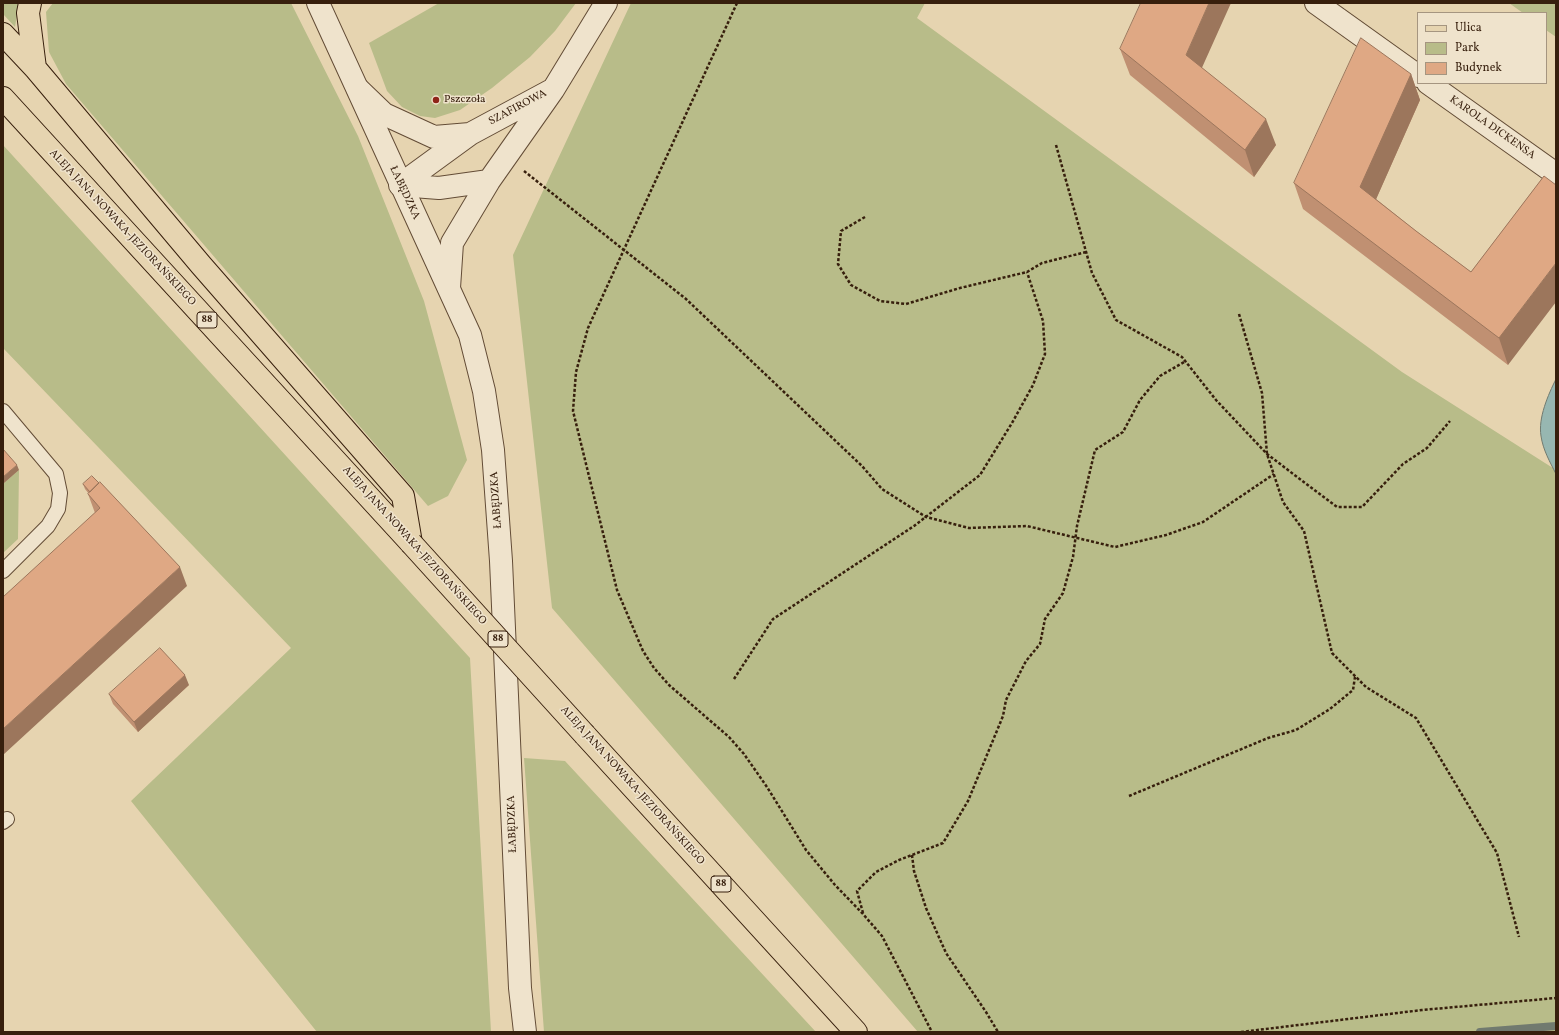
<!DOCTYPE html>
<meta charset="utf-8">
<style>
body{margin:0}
#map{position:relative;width:1559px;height:1035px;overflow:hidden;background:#e6d4b0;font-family:Vollkorn,serif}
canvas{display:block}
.frame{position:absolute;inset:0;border:4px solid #371f0d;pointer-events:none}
.legend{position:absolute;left:1417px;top:12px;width:130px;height:72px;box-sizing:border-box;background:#efe3cc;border:1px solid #a59580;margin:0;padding:5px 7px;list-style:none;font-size:12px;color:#371f0d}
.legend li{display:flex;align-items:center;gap:8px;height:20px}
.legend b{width:20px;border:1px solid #a59580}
</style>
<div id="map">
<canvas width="1559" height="1035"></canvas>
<div class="frame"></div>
<ul class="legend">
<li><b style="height:5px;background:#e6d4b0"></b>Ulica</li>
<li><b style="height:11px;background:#b8bc89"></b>Park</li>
<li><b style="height:11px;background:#dfa884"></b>Budynek</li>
</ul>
</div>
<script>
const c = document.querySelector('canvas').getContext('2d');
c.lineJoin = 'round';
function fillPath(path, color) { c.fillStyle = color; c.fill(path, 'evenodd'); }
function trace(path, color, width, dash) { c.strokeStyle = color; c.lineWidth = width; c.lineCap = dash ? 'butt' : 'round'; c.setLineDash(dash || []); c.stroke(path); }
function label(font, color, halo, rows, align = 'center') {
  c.font = font + ' Vollkorn,serif'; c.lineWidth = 3; c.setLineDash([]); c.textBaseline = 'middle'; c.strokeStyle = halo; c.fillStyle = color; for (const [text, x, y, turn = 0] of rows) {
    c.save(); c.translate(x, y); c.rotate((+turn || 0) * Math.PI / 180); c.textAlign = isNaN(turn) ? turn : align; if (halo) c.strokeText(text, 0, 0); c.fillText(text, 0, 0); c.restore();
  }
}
fillPath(new Path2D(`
 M3,3H19L15,27L3,14Z
 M53,3H291L358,136L424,301L467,460L448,496L428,506L66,84L49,52L46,12Z
 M439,3H576L555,31L530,57L492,88L460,110L435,118L420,116L402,107L387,91L369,43Z
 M631,3H925L917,18L1402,372L1556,470V1032H918L552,608L513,255Z
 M1509,3H1556V37L1546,30V13H1523Z
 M3,145L470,658L491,1032H317L131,801L291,648L3,348Z
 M19,470L18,539L3,553V484Z
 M524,758L565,761L816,1032H544Z`), '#b8bc89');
const water = new Path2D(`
 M1556,379V474C1550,462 1543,450 1541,436C1538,418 1548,395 1556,379Z`);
fillPath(water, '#97b7b1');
trace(water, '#717a6f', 1);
trace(new Path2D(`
 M1480,1032L1556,1026`), '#717a6f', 8);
const service = new Path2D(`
 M3,411L56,474L60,493L58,509L48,526L3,571
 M3,822L7,819`);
const minor = new Path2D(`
 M1316,3L1418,76
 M1428,83L1556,174
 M358,89L384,114L434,137L470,134
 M400,185L470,134L550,91
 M400,185L439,188L489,181
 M449,288L452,243L489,181L553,90L606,3`);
const tertiary = new Path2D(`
 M318,3L470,335L484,391L493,450L501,561L520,988L525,1032`);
const primary = new Path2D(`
 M30,3L28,13L35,68
 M3,34L35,68L201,265L403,496L411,543
 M3,98L411,543
 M585,735L856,1032`);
trace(service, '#634c36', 16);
trace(minor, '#634c36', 24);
trace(tertiary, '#634c36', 24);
trace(primary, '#371f0d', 24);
trace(new Path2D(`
 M737,3L588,328L576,372L573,411L617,590L643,651L654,668L669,685L729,737L744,754L767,787L806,850L835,885L863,914L882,936L932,1032
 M1056,145L1092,273L1116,320L1182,357L1216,400L1267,454L1309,486L1337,507H1362L1403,464L1427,448L1450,421
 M524,171L686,299L862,466L882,489L926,517L969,528L1027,526L1115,547L1166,535L1203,522L1274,474
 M865,217L841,231L838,264L851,285L880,301L906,304L960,288L1027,272L1042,263L1086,252
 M1239,314L1262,393L1267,454L1283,502L1304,531L1332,653L1366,687L1416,718L1497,853L1519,937
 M734,679L773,619L914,526L980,475L1012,423L1033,385L1045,354L1043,321L1027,272
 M1129,796L1268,738L1296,730L1330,709L1353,690L1355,677
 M912,855L914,871L926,908L946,953L986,1012L998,1032
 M863,913L857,891L876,872L899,860L943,843L968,801L1003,716L1006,700L1026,661L1040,644L1045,619L1063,593L1073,557L1077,526L1095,450L1123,432L1140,400L1160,376L1186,361
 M1241,1032L1422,1010L1556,998`), '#371f0d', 2.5, [3, 2]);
trace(service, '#efe3cc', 14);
trace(minor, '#efe3cc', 22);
trace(tertiary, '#efe3cc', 22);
trace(primary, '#e6d4b0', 22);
const primaryBridge = new Path2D(`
 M411,543L585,735`);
trace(primaryBridge, '#371f0d', 24, []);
trace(primaryBridge, '#e6d4b0', 22);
fillPath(new Path2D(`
 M1120,49L1202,68L1276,145L1254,177L1130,75Z
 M1411,74L1420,100L1376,199L1416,231L1471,272L1544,176L1508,365L1303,209L1294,183Z
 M83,484L187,586L95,513L88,494H89L85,489Z
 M189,685L138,732L113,704L109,694Z`), '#c09072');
fillPath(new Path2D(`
 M1209,3H1231L1196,81L1186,55Z
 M1411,74L1420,100L1370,213L1360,187Z
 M1266,119L1276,145L1254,177L1245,150Z
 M1556,263V302L1508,365L1499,338Z
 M17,465L19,470L3,484V477Z
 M180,567L187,586L3,755V729Z
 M185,675L189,685L138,732L134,722Z`), '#9c765c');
const building = new Path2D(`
 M1141,3H1209L1186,55L1266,119L1245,150L1120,49Z
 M1361,38L1411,74L1360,187L1416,231L1471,272L1544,176L1556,185V263L1499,338L1294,183Z
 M3,449L17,465L3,477Z
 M92,476L99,483L90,492L83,484Z
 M100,482L180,567L3,729V597L100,508L88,494Z
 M160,648L185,675L134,722L109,694Z`);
fillPath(building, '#dfa884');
trace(building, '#9c765c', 1);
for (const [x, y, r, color] of [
 [436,100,4,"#8f2418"]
]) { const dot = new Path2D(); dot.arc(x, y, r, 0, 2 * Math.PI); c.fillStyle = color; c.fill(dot); trace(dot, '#efe3cc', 1.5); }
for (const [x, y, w] of [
 [207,320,20],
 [498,639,20],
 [721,884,20]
]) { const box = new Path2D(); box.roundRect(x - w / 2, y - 8, w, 16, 3); c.fillStyle = '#efe3cc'; c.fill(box); trace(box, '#371f0d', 1); }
label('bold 10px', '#371f0d', null, [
 ["88",207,320],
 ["88",498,639],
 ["88",721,884]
]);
label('11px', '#371f0d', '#efe3cc', [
 ["Pszczoła",444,100]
], 'left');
label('11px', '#371f0d', '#efe3cc', [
 ["SZAFIROWA",518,108,-28],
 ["KAROLA DICKENSA",1492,128,35],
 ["ŁABĘDZKA",404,193,65],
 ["ALEJA JANA NOWAKA-JEZIORAŃSKIEGO",122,228,47],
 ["ŁABĘDZKA",497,500,-94],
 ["ALEJA JANA NOWAKA-JEZIORAŃSKIEGO",414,546,48],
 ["ALEJA JANA NOWAKA-JEZIORAŃSKIEGO",632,786,48],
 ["ŁABĘDZKA",513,824,-92]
]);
</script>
